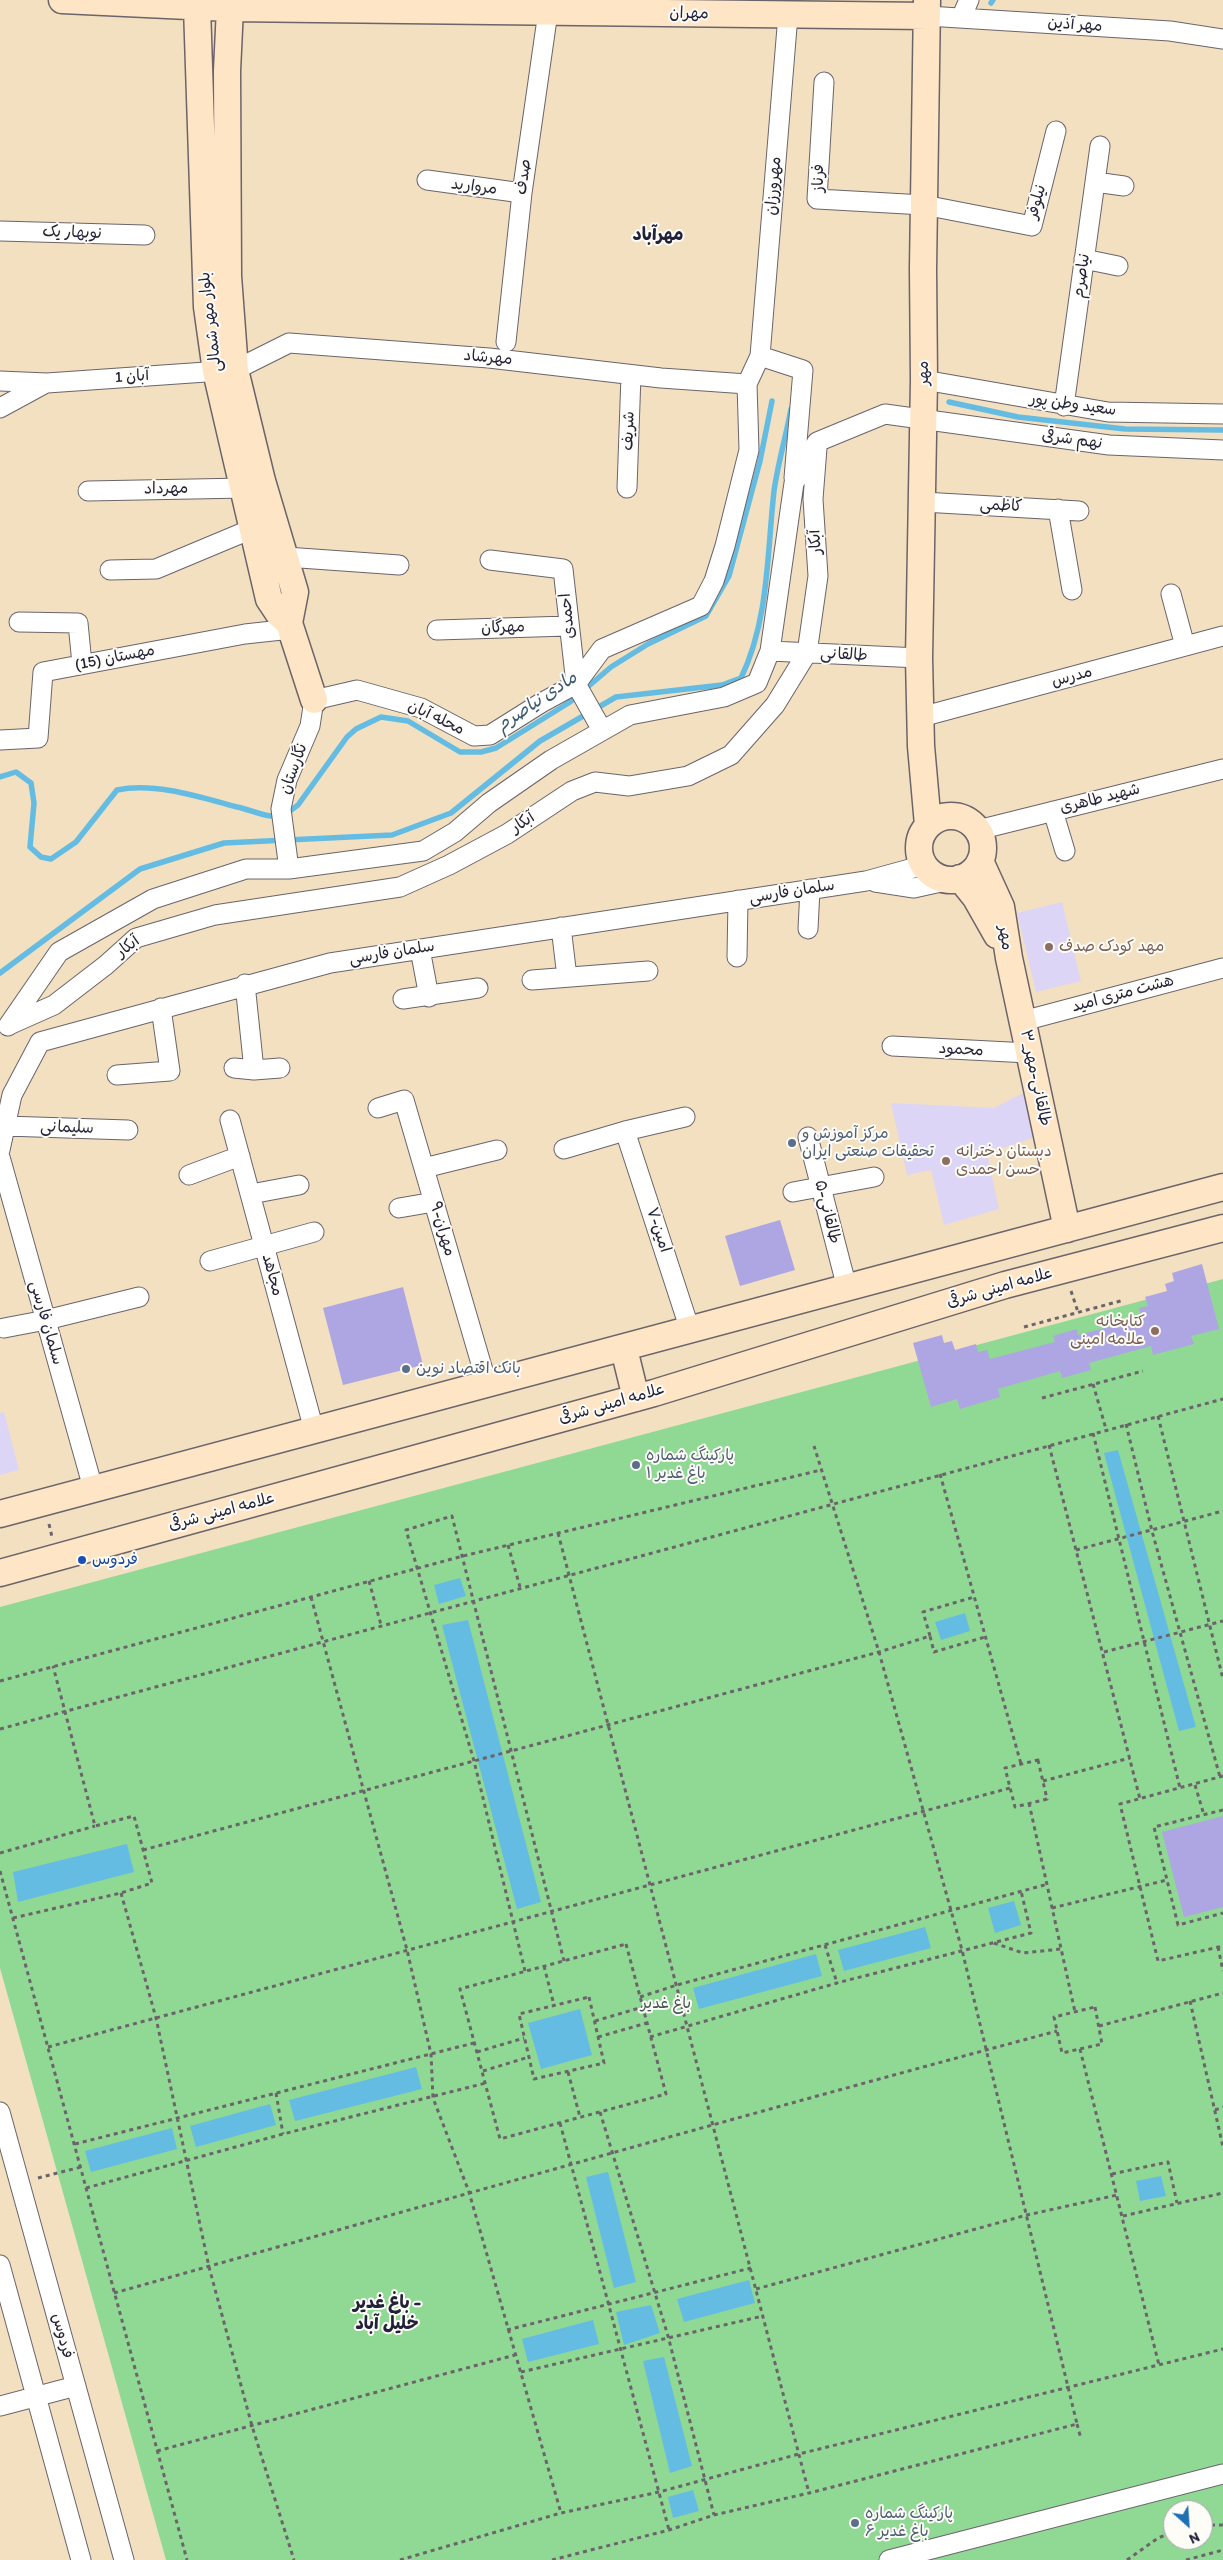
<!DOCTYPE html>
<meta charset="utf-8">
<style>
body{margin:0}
#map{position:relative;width:1223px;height:2560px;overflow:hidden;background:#f2e0c1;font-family:Itim,sans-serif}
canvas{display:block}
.north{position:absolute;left:1163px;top:2500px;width:50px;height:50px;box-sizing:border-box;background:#fdfcf7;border:1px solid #a5a5ac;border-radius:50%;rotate:154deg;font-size:14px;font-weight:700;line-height:20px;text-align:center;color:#22223b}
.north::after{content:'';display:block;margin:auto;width:18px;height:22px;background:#1f6fb2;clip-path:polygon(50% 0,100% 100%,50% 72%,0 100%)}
</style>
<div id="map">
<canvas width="1223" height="2560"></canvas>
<div class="north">N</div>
</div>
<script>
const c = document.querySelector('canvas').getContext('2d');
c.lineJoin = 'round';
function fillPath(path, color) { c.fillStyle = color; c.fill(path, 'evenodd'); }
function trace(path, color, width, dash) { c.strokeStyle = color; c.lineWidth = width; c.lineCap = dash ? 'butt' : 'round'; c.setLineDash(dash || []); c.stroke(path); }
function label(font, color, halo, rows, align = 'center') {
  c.font = font + ' Itim,"Playpen Sans Arabic",sans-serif'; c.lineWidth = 4; c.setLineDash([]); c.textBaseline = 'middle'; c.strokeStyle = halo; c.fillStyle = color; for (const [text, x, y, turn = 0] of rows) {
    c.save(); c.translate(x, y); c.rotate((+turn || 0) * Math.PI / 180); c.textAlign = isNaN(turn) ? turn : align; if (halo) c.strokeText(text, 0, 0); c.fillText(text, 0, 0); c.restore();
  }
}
fillPath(new Path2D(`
 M1062,902L1081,981L1036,992L1017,913Z
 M1027,1091L1036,1137L987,1153L999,1209L944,1225L931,1170L907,1175L891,1103L994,1108Z
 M4,1412L19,1470L0,1475V1413Z`), '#ddd5f6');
fillPath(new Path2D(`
 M1223,1279V2474L889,2560H166L0,1968V1607Z
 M1223,2479V2560H907ZM1173,2510H1203V2540H1173Z`), '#90d994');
fillPath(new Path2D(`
 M1118,1450L1196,1727L1179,1731L1104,1453Z
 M460,1578L466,1596L439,1604L434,1585Z
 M965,1613L970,1631L941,1640L935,1622Z
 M468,1620L541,1902L517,1909L442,1625Z
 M127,1844L134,1872L18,1902L13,1872Z
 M1014,1901L1021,1925L995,1933L988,1908Z
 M925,1927L931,1948L844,1971L838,1950Z
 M816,1954L822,1976L699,2009L693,1988Z
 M580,2009L592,2055L541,2069L528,2023Z
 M416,2067L422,2089L295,2121L289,2100Z
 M270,2104L276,2125L196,2147L190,2126Z
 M172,2128L177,2149L91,2172L85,2151Z
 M608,2172L636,2282L614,2288L586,2177Z
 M1161,2176L1166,2196L1140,2201L1136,2181Z
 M749,2280L755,2303L684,2322L677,2299Z
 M651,2305L660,2333L624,2345L616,2312Z
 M593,2320L599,2344L528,2362L522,2339Z
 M664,2357L692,2466L670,2473L643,2361Z
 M693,2490L699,2511L673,2518L668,2497Z`), '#65bce2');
trace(new Path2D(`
 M991,3L993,0
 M949,402L1018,417L1125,429L1223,430
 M0,777L16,772L31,783L34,803L30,847L41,857L51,859L76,842L117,790C155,782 200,797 237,807C248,809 260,815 271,816C282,816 290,812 298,805L347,737L356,729L381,717L408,721L460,752H481L496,748L570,702L611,667L648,644L706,616L729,576L760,461L772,401
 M0,973L140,869L224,843L392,835L451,813L540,741L616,697L722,685L741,678C769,620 767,553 774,491C778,463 786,436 791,409`), '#65bce2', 5.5);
fillPath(new Path2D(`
 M780,1220L795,1270L740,1286L725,1236Z
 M1202,1264L1219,1329L1191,1336L1194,1344L1153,1355L1151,1346L1089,1363L1091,1370L1062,1378L1060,1371L998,1389L1000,1397L960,1409L957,1399L931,1407L913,1343L942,1335L944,1343L952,1341L955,1350L976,1344L978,1352L987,1350L990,1359L1055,1342L1053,1336L1077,1329L1078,1335L1142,1318L1139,1308L1148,1306L1145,1297L1167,1291L1165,1284L1174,1281L1172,1273Z
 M403,1287L423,1365L343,1385L323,1308Z
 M1223,1816V1907L1184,1917L1162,1832Z`), '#aea5e3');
const street = new Path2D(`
 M927,16L1170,31L1223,39
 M961,18L969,0
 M824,82L817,199L924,205L1032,226L1056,131
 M427,180L522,193
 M1095,182L1124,186
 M0,231L145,235
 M1084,259L1118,266
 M506,342L522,193L548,12
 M760,356L803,370L794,478
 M924,380L1108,412L1223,414
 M0,381L47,383L235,370L289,343L489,358L661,378L747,384
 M1064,406L1100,146
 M0,408L46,383
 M627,488L631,375
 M88,491L245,488
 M923,502L1079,511
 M1058,509L1072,590
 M286,557L399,565
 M490,560L563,569L576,684L602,730
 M110,570L156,569L254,528
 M1171,594L1185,646
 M19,622L78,623L82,664
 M437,630L568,626
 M770,651L919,658
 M921,717L1223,636
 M0,740L38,738L43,672L245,634L291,629
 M1053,811L1065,851
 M978,830L1223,769
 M289,869L281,809L287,780L310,726L314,700L357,690L421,708L474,736L490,735L541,703L576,684L602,649L701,606L714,581L725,546L749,450L747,384L760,356L788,15
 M875,882L914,888L950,880
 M561,927L567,977
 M808,929L810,889
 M420,949L429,997
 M737,957L738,900
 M532,980L648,971
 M245,984L254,1070
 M403,999L478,988
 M1023,1021L1223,968
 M9,1025L54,1005L106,965L136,938L215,915L400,887L449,865L507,834L572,791L595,782L629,786L688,776L731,755L775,705L807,653L818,576L813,499L817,448
 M8,1026L59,952L153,899L246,869H289L423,851L455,832L489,803L551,760L630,715L724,697L757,683L770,651L794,483L817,442L885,414L1109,445L1223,450
 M892,1046L1029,1053
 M234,1068L254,1070L280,1068
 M117,1075L170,1071L161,1008
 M378,1108L404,1100L487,1384
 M230,1120L314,1430
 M5,1126L128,1130
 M625,1131L690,1330
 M808,1137L847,1288
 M564,1149L625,1131L685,1117
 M0,1150L12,1095L40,1042L330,963L866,881L924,865
 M0,1157L93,1488
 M424,1168L497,1150
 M189,1175L240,1156
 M793,1192L874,1177
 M251,1194L299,1185
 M399,1208L434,1202
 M210,1261L314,1232
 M4,1328L46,1320L139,1297
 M0,2112L124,2560
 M0,2265L81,2560
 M0,2406L76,2386
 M889,2560L1223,2474`);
const secondary = new Path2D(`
 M62,0L230,8L927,16
 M927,0L923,269L924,380L919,658L921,746L928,825
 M197,7L207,307L216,371L269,599L279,614L289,623
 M230,8L227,71L228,276L235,370L262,481L295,592L289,623L314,700
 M919 848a32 32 0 1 1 64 0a32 32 0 1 1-64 0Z
 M980,861L1001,907L1009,958L1067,1229
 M960,878L976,898L997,935
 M624,1349L636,1398
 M0,1514L1223,1187
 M0,1573L654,1393L1005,1285L1223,1228`);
trace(street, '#6b646a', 21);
trace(secondary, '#6b646a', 29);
trace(new Path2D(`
 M1071,1291L1078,1312
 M1024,1327L1124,1300
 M1093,1384L1106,1429
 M1042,1398L1143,1371
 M1158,1416L1223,1679
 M1126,1424L1152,1531L1220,1777
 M1093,1433L1180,1788
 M1049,1445L1140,1799
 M940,1474L1021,1764
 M49,1524L52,1537
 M558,1533L809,2493
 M508,1545L520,1587
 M1076,1550L1223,1511
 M369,1581L381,1625
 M311,1597L407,1950L431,2054L433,2098L469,2192L561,2513
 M930,1636L923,1612L974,1597
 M1104,1652L1223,1621
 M0,1681L463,1556L821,1470
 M0,1729L1223,1399
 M1038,1760L1047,1799L1015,1807L1005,1768Z
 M1223,1776L1120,1804L1158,1961L1223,1946
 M1043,1781L1130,1758
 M1195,1785L1204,1815
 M1029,1803L1075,2012
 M1223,1810L1154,1827L1178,1925L1223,1913
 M143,1850L879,1652L930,1636L934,1652L985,1637
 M0,1853L95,1826
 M0,1871L187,2560
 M121,1893L156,2018L209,2267L252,2426L294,2560
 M1052,1908L1167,1880
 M13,1918L121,1893L152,1883L134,1816L95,1826L53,1666
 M994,1943L1023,1953L1061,1949
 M626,1944L666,2094L500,2139L460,1989Z
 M825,1945L837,1983
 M1218,1947L1223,1971
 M544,1966L554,2005
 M525,1971L474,1761L406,1530L452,1516L564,1961
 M589,1997L604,2063L534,2079L519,2014Z
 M640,1997L677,1985L1048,1884
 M1190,2001L1223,2147
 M1095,2007L1102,2044L1062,2053L1054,2017Z
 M595,2021L643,2007
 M1099,2026L1223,1993
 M598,2037L647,2023
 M650,2037L837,1983L1031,1933L1021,1891
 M48,2047L1010,1788
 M1080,2049L1159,2365
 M477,2052L524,2038
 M483,2071L529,2057
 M568,2072L580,2117
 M276,2093L283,2134
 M1215,2110L1223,2107
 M600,2112L668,2336L714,2515
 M560,2123L669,2530
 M75,2144L474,2043
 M1112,2174L1168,2162L1177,2203
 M38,2178L81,2167
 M86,2188L283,2134L486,2083
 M1123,2216L1223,2193
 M756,2289L1027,2215L1117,2195
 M114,2293C428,2205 742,2115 1057,2031
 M507,2330L751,2268
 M521,2372L763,2316
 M1077,2424L1081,2439
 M157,2451L515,2355
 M1203,2525H1223
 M400,2560L561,2513L659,2492L799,2454L1223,2349
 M552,2560L669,2530L714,2515L809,2493L1077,2424L962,1950L879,1652L814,1446
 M1127,2560L1158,2538L1173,2532
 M1186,2560L1223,2550`), '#6b646a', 3, [4, 4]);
trace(street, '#fff', 19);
trace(secondary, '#fee5c5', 26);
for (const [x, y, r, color] of [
 [1049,947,5,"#8d6e63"],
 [792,1143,5,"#5c6f8a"],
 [946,1161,5,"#8d6e63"],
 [1155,1331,5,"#8d6e63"],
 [406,1369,5,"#5c6f8a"],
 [636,1465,5,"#5c6f8a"],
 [82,1560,5,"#1a4fb4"],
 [855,2523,5,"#5c6f8a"]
]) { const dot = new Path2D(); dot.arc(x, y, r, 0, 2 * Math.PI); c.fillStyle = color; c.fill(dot); trace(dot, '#fdfcf7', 2); }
label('16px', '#22223b', '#fdfcf7', [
 ["مهران",689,14,1],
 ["مهر آذین",1075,25,4],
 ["صدف",524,177,-82],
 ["فرناز",819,178,-90],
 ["مهرورزان",774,186,-85],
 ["مروارید",474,187,7],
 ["نیلوفر",1037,202,-75],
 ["نوبهار یک",72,233,2],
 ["نیاصرم",1082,276,-82],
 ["بلوار مهر شمالی",211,322,-97],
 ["مهرشاد",488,358,5],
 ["مهر",924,373,-90],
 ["1 آبان",132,377,-4],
 ["سعید وطن پور",1073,405,8],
 ["شریف",629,431,-88],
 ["نهم شرقی",1072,440,8],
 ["مهرداد",166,489,-1],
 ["کاظمی",1001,506,3],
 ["آبکار",816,542,-94],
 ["احمدی",568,616,-96],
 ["مهرگان",503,628,-2],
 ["طالقانی",844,655,3],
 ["مهستان (15)",115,658,-11],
 ["مدرس",1072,677,-15],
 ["محله آبان",436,718,25],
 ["نگارستان",294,769,-70],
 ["شهید طاهری",1100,799,-14],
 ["آبکار",523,823,-33],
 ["سلمان فارسی",792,892,-9],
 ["مهر",1005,938,82],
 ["آبکار",128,947,-37],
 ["سلمان فارسی",392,953,-9],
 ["هشت متری امید",1123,994,-15],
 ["محمود",961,1050,3],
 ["۳_طالقانی-مهر",1035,1078,78],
 ["سلیمانی",67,1128,2],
 ["۵-طالقانی",827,1212,76],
 ["۹-مهران",442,1229,74],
 ["۷-امین",658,1230,72],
 ["مجاهد",272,1275,75],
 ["علامه امینی شرقی",1000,1288,-16],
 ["سلمان فارسی",46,1323,74],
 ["علامه امینی شرقی",612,1404,-16],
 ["علامه امینی شرقی",222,1512,-15],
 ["فردوس",62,2336,75]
]);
label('16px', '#785e54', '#fdfcf7', [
 ["مهد کودک صدف",1059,947],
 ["دبستان دخترانه",956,1152],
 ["حسن احمدی",956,1170],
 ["کتابخانه",1145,1322,"right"],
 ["علامه امینی",1145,1340,"right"]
], 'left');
label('16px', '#4e5e75', '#fdfcf7', [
 ["مرکز آموزش و",802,1134],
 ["تحقیقات صنعتی ایران",802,1152],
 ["بانک اقتصاد نوین",416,1369],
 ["پارکینگ شماره",646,1456],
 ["۱ باغ غدیر",646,1474],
 ["پارکینگ شماره",865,2514],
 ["۶ باغ غدیر",865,2532]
], 'left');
label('16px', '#164399', '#fdfcf7', [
 ["فردوس",92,1560]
], 'left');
label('16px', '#435956', '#fdfcf7', [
 ["باغ غدیر",666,2004]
]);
label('bold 18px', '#22223b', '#fdfcf7', [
 ["مهرآباد",658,235],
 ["باغ غدیر -",387,2303],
 ["خلیل آباد",387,2324]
]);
label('italic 18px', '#395875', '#fdfcf7', [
 ["مادی نیاصرم",537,702,-34]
]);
</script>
